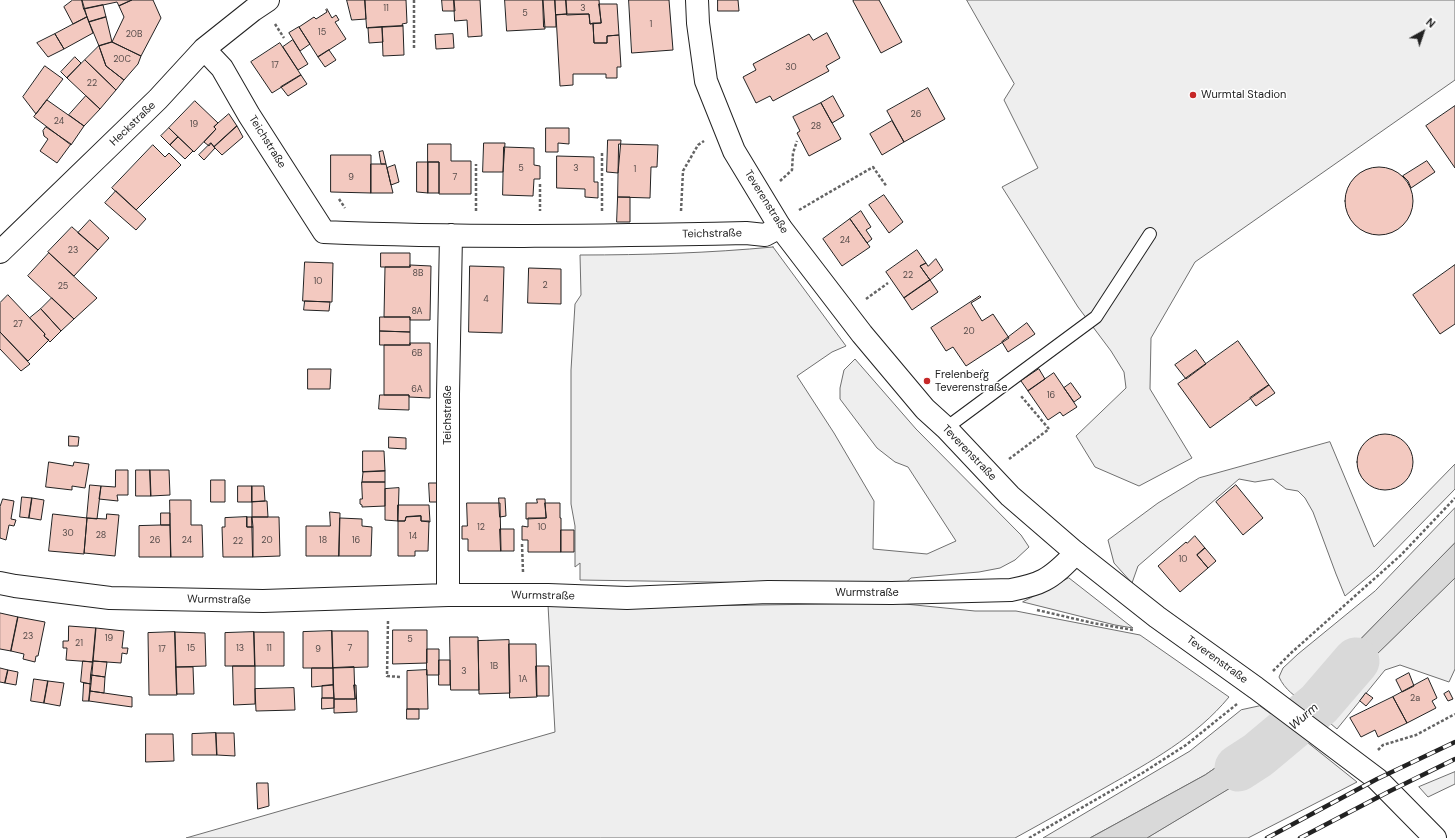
<!DOCTYPE html>
<meta charset="utf-8">
<style>
body{margin:0}
#map{position:relative;width:1455px;height:838px;overflow:hidden;background:#fff;font-family:"DM Sans",sans-serif}
canvas{display:block}
.north{position:absolute;left:1403px;top:12px;width:40px;height:40px;-webkit-text-stroke:3px #fff;paint-order:stroke;rotate:40deg;font-size:11px;font-weight:700;line-height:16px;text-align:center;color:#222}
.north::after{content:'';display:block;margin:auto;width:14px;height:18px;background:#222;clip-path:polygon(50% 0,100% 100%,50% 72%,0 100%)}
</style>
<div id="map">
<canvas width="1455" height="838"></canvas>
<div class="north">N</div>
</div>
<script>
const c = document.querySelector('canvas').getContext('2d');
c.lineJoin = 'round';
function fillPath(path, color) { c.fillStyle = color; c.fill(path, 'evenodd'); }
function trace(path, color, width, dash) { c.strokeStyle = color; c.lineWidth = width; c.lineCap = dash ? 'butt' : 'round'; c.setLineDash(dash || []); c.stroke(path); }
function label(font, color, halo, rows, align = 'center') {
  c.font = font + ' "DM Sans",sans-serif'; c.lineWidth = 3; c.setLineDash([]); c.textBaseline = 'middle'; c.strokeStyle = halo; c.fillStyle = color; for (const [text, x, y, turn = 0] of rows) {
    c.save(); c.translate(x, y); c.rotate((+turn || 0) * Math.PI / 180); c.textAlign = isNaN(turn) ? turn : align; if (halo) c.strokeText(text, 0, 0); c.fillText(text, 0, 0); c.restore();
  }
}
const green = new Path2D(`
 M967,0H1455V80L1195,262L1151,338L1150,389L1192,458L1139,486L1095,467L1076,436L1126,388L1124,372L1111,351L1078,307L1002,187L1038,168L1004,100L1014,84Z
 M773,247L846,346L832,352L797,376L834,433L874,501L873,549L927,554L956,541L908,467L895,462L877,448L840,399V388L844,370L855,359L916,429L1021,535L1029,547L1015,560L1000,568L979,572L911,578L903,585L580,580V563L575,567V526L571,504V370L575,304L581,295L580,255C645,255 709,253 773,247Z
 M1330,442L1374,547L1455,464V489L1375,571L1345,596L1336,574L1313,512L1305,498L1298,491L1286,489L1273,479L1255,482L1239,479L1138,566L1132,583L1114,563L1108,540L1158,503L1199,478Z
 M1455,508V543L1347,653L1306,704C1295,696 1285,690 1279,677L1283,668L1298,654L1375,591Z
 M1069,578L1133,628L1115,625L1023,602Z
 M1455,578V669L1449,682L1400,665L1385,670L1337,729L1324,718L1374,657Z
 M895,603L975,611H1016L1140,635L1229,697C1196,737 1150,762 1106,787C1076,804 1046,821 1015,838H186L555,732L548,605L629,607Z
 M1260,706L1282,722L1205,775L1090,838H1043L1190,751L1241,710Z
 M1307,742L1357,782L1248,838H1147Z
 M1455,772V784L1428,797L1419,787Z`);
fillPath(green, '#eee');
trace(green, '#6f6f6f', 1);
const water = new Path2D(`
 M1455,543V578L1374,657L1324,718L1306,704L1347,653Z
 M1282,722L1307,742L1147,838H1090L1205,775Z`);
fillPath(water, '#d9d9d9');
trace(water, '#6f6f6f', 1);
trace(new Path2D(`
 M1238,768L1258,755L1319,704L1356,661`), '#d9d9d9', 47);
const building = new Path2D(`
 M73,0H82L87,17L73,24L64,7Z
 M82,0H132L119,6L117,2L84,9Z
 M132,0H153L161,18L141,56L112,42L124,17L119,6Z
 M347,0H365L366,19L352,20Z
 M365,0H406L407,23L402,24L403,26L367,28Z
 M442,0H454L455,11H443Z
 M454,0H480L482,36L468,37L467,20L455,21Z
 M505,0H543L545,29L507,31Z
 M543,0H555L556,27H544Z
 M555,0H566L567,14L556,15Z
 M566,0H599L601,23L590,24L589,14L567,15Z
 M629,0H669L673,50L632,53Z
 M718,0H738L739,11H718Z
 M855,0H879L902,42L881,53L853,1Z
 M599,4H617L619,35L607,36V43H594L593,23H601Z
 M103,5L106,17L89,22L84,9Z
 M327,9L332,18L336,15L339,20L335,22L346,39L318,57L299,27L314,17L316,19L327,12L326,10Z
 M567,14H589L590,24L593,23L594,43H607V36L619,35L621,67H617V78H606V74H573V85L560,86L556,15Z
 M87,17L93,33L64,49L55,34Z
 M106,17L112,42L99,46L89,22Z
 M403,26L404,55L383,56L382,27Z
 M299,27L310,44L300,51L289,33Z
 M382,27L383,42L369,43L368,28Z
 M827,33L840,58L826,66L829,71L773,101L770,96L756,103L743,77L756,70L753,64L809,34L813,40Z
 M55,34L64,49L48,57L37,43Z
 M453,34L454,48L436,49L435,35Z
 M293,40L308,64L298,70L283,47Z
 M112,42L141,56L138,64L124,80L106,66L99,46Z
 M280,43L301,75L272,93L251,62Z
 M99,46L106,66L124,80L116,90L85,60Z
 M329,50L336,60L325,67L318,57Z
 M75,57L81,63L67,78L61,72Z
 M85,60L116,90L100,109L67,78Z
 M45,66L63,79L36,114L23,97Z
 M301,75L307,84L288,96L281,87Z
 M928,88L945,119L904,142L887,111Z
 M86,96L100,109L84,126L69,115Z
 M833,96L844,116L832,123L821,103Z
 M47,100L84,126L71,145L34,117Z
 M195,101L218,123L214,127L216,129L194,152L169,128Z
 M821,103L841,139L809,156L797,133L800,131L793,117Z
 M1455,106V168L1426,126Z
 M229,114L237,126L214,147L211,143L209,146L204,142L216,129L214,127Z
 M892,121L904,142L882,155L870,134Z
 M237,126L243,137L222,155L214,147Z
 M46,127L71,144L57,163L40,151L48,139L44,136L43,131Z
 M169,128L178,137L170,145L161,136Z
 M546,128H569V144L558,143V152H546Z
 M178,137L193,151L185,159L170,145Z
 M608,140H621L618,173L607,172Z
 M211,143L215,148L204,160L199,155Z
 M484,143H505L503,172H483Z
 M428,144H451V161H471V194H439V162H428Z
 M619,144L658,145L657,167H651L650,198L618,197Z
 M153,145L165,157L169,153L181,165L136,210L112,188Z
 M504,147L534,148V165L540,166V179H534L533,196L503,195Z
 M383,151L386,164H381L379,152Z
 M331,155H371V193L331,192Z
 M557,156L594,157V182H598V198L585,197V189L557,188Z
 M1427,161L1435,172L1411,188L1408,181L1403,176Z
 M417,162H428V193L417,192Z
 M428,162H439V193H428Z
 M371,164H386L393,193H371Z
 M395,165L399,182L391,185L387,168Z
 M1345 201a34 34 0 1 1 68 0a34 34 0 1 1-68 0Z
 M116,191L146,219L136,230L105,203Z
 M884,195L903,222L889,233L869,205Z
 M618,197H630V222H617Z
 M861,211L871,227L866,230L872,239L867,243L850,219Z
 M850,219L870,247L842,266L823,239Z
 M90,220L109,238L98,250L78,233Z
 M72,227L98,250L74,276L48,252Z
 M917,250L926,263L920,266L930,280L904,298L886,272Z
 M49,253L97,298L74,319L28,276Z
 M381,253H410V267H381Z
 M936,259L943,270L930,280L920,266L926,263L928,266Z
 M305,262L333,263L332,302L303,301Z
 M410,265L431,266L430,320H410V317H384L385,267H410Z
 M1455,265V324L1440,334L1413,295Z
 M470,266L504,267L502,333L469,332Z
 M529,268L561,269V304L528,303Z
 M930,280L938,292L912,310L904,298Z
 M8,295L45,334L44,336L49,340L28,361L0,332V303Z
 M980,296L981,297L971,303L982,321L993,314L1009,338L966,366L953,347L946,351L931,328Z
 M52,298L74,319L61,331L41,309Z
 M305,301L330,302L329,311L304,310Z
 M41,309L61,331L50,342L44,336L45,334L30,318Z
 M380,317H410V332L380,331Z
 M1027,323L1035,334L1008,352L1002,342Z
 M380,331L410,332V345H380Z
 M0,332L30,364L21,371L0,349Z
 M1238,341L1269,385L1210,428L1178,384Z
 M410,343H430V398L409,397V395H384V345H410Z
 M1196,350L1206,364L1186,379L1175,365Z
 M308,369H331L330,389H308Z
 M1039,369L1045,379L1028,391L1021,381Z
 M983,370L988,376L981,380L977,374Z
 M1054,373L1077,407L1063,416L1060,412L1048,420L1028,391Z
 M1071,383L1081,397L1074,402L1064,388Z
 M1269,385L1275,393L1256,406L1250,398Z
 M380,395H409V410L379,409Z
 M1357 462a28 28 0 1 1 56 0a28 28 0 1 1-56 0Z
 M69,436L79,437L78,446H69Z
 M389,437L406,438V449L389,448Z
 M363,451H384L385,471L363,472Z
 M49,462L73,466L74,462L89,464L85,488L72,486V490L46,487Z
 M116,470H128V495H117L118,501L99,499L101,486L115,487Z
 M136,470H150L151,496H136Z
 M150,470H169L170,495L151,496Z
 M385,471V482H362L363,472Z
 M211,480H225V502H211Z
 M362,482H385V506L362,507V505L360,504V499H362Z
 M429,483H438L439,502H430Z
 M90,485L101,486L97,519L87,518Z
 M1236,485L1263,518L1243,535L1216,502Z
 M238,486H252V502H238Z
 M252,486H264L265,501L252,502Z
 M399,488L398,521L385,520V489Z
 M22,497L32,498L29,518L20,517Z
 M32,498L44,500L41,520L29,518Z
 M499,498H505L506,516L500,517Z
 M3,499L14,501L11,519L16,520L14,526L9,525L6,540L0,538V507Z
 M537,499H545L546,518L526,519V503H537Z
 M170,500H191V525H202L203,557H171Z
 M265,501H267L268,517H252V502Z
 M467,503H500L501,551H468V539H462V526H467Z
 M545,503H560V518H561V552H528V540H522V526L528,527V518H546Z
 M398,505H429L430,522L421,521V516L406,517L405,521H398Z
 M330,512L340,513L339,556H306V526H330Z
 M161,513H170V525H161Z
 M53,514L87,518L84,554L49,551Z
 M107,514L119,515L115,556L84,553L87,518L106,519Z
 M421,516V521H429L428,551H415V556H398V521H405L406,517Z
 M247,517H252L253,527H247Z
 M247,517V527H253V557H223L222,527H225V518Z
 M252,517H279L280,556L253,557Z
 M340,518L362,519V526L372,527L371,556H339Z
 M161,525H170L171,557H139V526Z
 M500,529H514V551H501Z
 M561,530H574V552H561Z
 M1195,536L1205,548L1197,555L1208,568L1180,592L1158,566L1186,542L1187,543Z
 M1205,548L1216,561L1208,568L1197,555Z
 M0,613L18,617L11,651L0,649Z
 M18,617L45,622L38,656H36L35,662L23,659L24,654L11,651Z
 M69,626L96,628L93,662L66,660L67,648H63V641H68Z
 M96,628L124,631L122,648H128L127,654L122,653L121,663L93,661Z
 M393,630H427V663L393,664Z
 M332,631H368V667L333,668Z
 M332,631L333,668H303V632Z
 M175,632L205,633L206,666L176,667Z
 M175,632L177,695H149L148,633Z
 M254,632H284V666H255Z
 M254,632L255,666H225V633Z
 M450,637H478L479,690H451Z
 M509,640L510,693L479,694L478,641Z
 M509,644H536L537,697L510,698Z
 M427,649H439V675H427Z
 M439,660H450V685H439Z
 M83,661L93,662L91,684L81,682Z
 M93,661L107,662L105,677L91,675Z
 M233,666H255V704L234,705Z
 M536,666H549V696H537Z
 M176,667H193L194,694H177Z
 M354,667L355,699H334L333,668Z
 M0,668L8,670L5,683L0,682Z
 M312,668H333V685L312,687Z
 M8,670L18,672L16,685L5,683Z
 M427,670L428,709H407V671Z
 M1409,673L1414,686L1402,692L1396,680Z
 M91,675L105,677L104,693L90,691Z
 M1428,678L1437,698L1432,701L1436,708L1407,723L1393,697Z
 M34,679L48,681L44,703L31,701Z
 M48,681L64,683L60,706L44,703Z
 M84,683L91,684L89,701H83Z
 M333,685L334,698H322V686Z
 M354,685H356L357,712L334,713V699H355Z
 M294,688L295,710L256,711L255,689Z
 M90,691L132,697V707L89,701Z
 M1449,691L1453,699L1448,701L1444,694Z
 M1366,693L1373,698L1366,706L1360,701Z
 M1393,697L1407,723L1378,737L1375,730L1361,737L1350,718Z
 M322,698H334V708L322,709Z
 M407,709H419V719H407Z
 M216,733H234L235,756L217,755Z
 M216,733L217,755H192V734Z
 M146,734H173L174,761L146,762Z
 M257,783H268L269,806L258,809Z`);
fillPath(building, '#f3c9c0');
trace(building, '#222', 1);
const lane = new Path2D(`
 M946,428L1096,317L1150,234`);
const street = new Path2D(`
 M204,49L222,68L249,115L324,232C464,238 605,236 746,233L765,235L780,227
 M0,252L158,99L204,49L253,10L268,0
 M0,583L15,586L110,598L263,601L448,595H548L627,598L768,592L892,593L1011,590C1021,588 1035,585 1044,580C1056,574 1066,563 1076,553
 M448,595V394L451,235`);
const secondary = new Path2D(`
 M697,0L698,23L706,81L734,151L780,227L862,334L925,409L946,428L1010,496L1076,553L1157,617L1256,688L1377,779L1435,838`);
trace(lane, '#222', 14);
trace(street, '#222', 24);
trace(secondary, '#222', 24);
trace(new Path2D(`
 M414,0V50
 M275,24L284,38
 M780,181L792,170L793,153L797,141
 M540,184V211
 M339,199L345,208
 M799,210L873,167L887,187
 M476,211V164
 M602,211V151
 M681,211L683,171L698,145L704,141
 M866,299L888,283
 M1009,459L1049,429L1021,396
 M522,544L523,572
 M1037,610L1093,623L1133,630
 M388,621L387,676L400,677
 M1273,671L1291,653L1401,555L1455,498
 M1378,750L1383,745L1416,735L1455,714
 M1029,838L1144,772L1186,745L1237,704`), '#646464', 2.5, [3, 2]);
trace(lane, '#fff', 12);
trace(street, '#fff', 22);
trace(secondary, '#fff', 22);
const rail = new Path2D(`
 M1267,838L1377,779L1455,742
 M1300,838L1390,791L1455,759`);
trace(rail, '#222', 4.5);
trace(rail, '#fff', 3, [9]);
for (const [x, y, r, color] of [
 [1193,95,4,"#c62828"],
 [927,381,4,"#c62828"]
]) { const dot = new Path2D(); dot.arc(x, y, r, 0, 2 * Math.PI); c.fillStyle = color; c.fill(dot); trace(dot, '#fff', 1.5); }
label('9px', '#564c4a', null, [
 ["11",386,9],
 ["3",583,9],
 ["5",525,14],
 ["1",651,25],
 ["15",322,33],
 ["20B",134,35],
 ["20C",122,60],
 ["17",275,66],
 ["30",791,68],
 ["22",92,84],
 ["26",916,115],
 ["24",59,122],
 ["19",194,125],
 ["28",816,127],
 ["5",521,169],
 ["3",576,169],
 ["1",635,170],
 ["9",351,178],
 ["7",455,178],
 ["24",845,241],
 ["23",73,251],
 ["8B",418,274],
 ["22",908,276],
 ["10",318,282],
 ["2",545,286],
 ["25",63,287],
 ["4",486,300],
 ["8A",417,312],
 ["27",18,325],
 ["20",969,332],
 ["6B",417,354],
 ["6A",417,390],
 ["16",1051,396],
 ["12",481,528],
 ["10",542,528],
 ["30",68,534],
 ["28",101,536],
 ["14",413,537],
 ["26",155,541],
 ["24",187,541],
 ["20",267,541],
 ["18",323,541],
 ["16",356,541],
 ["22",238,542],
 ["10",1183,560],
 ["23",28,637],
 ["19",109,639],
 ["5",410,640],
 ["21",79,644],
 ["15",191,649],
 ["13",240,649],
 ["11",269,649],
 ["7",350,649],
 ["17",162,650],
 ["9",318,650],
 ["1B",494,667],
 ["3",464,672],
 ["1A",523,680],
 ["2a",1415,699]
]);
label('11px', '#222', '#fff', [
 ["Wurmtal Stadion",1201,95],
 ["Frelenberg",935,375],
 ["Teverenstraße",935,388]
], 'left');
label('11px', '#222', '#fff', [
 ["Heckstraße",133,124,-44],
 ["Teichstraße",267,142,58],
 ["Teverenstraße",766,202,58],
 ["Teichstraße",712,234,-1],
 ["Teichstraße",448,415,-90],
 ["Teverenstraße",969,453,46],
 ["Wurmstraße",867,593],
 ["Wurmstraße",543,596,1],
 ["Wurmstraße",219,600,1],
 ["Teverenstraße",1217,660,36]
]);
label('italic 12px', '#222', '#fff', [
 ["Wurm",1304,717,-41]
]);
</script>
